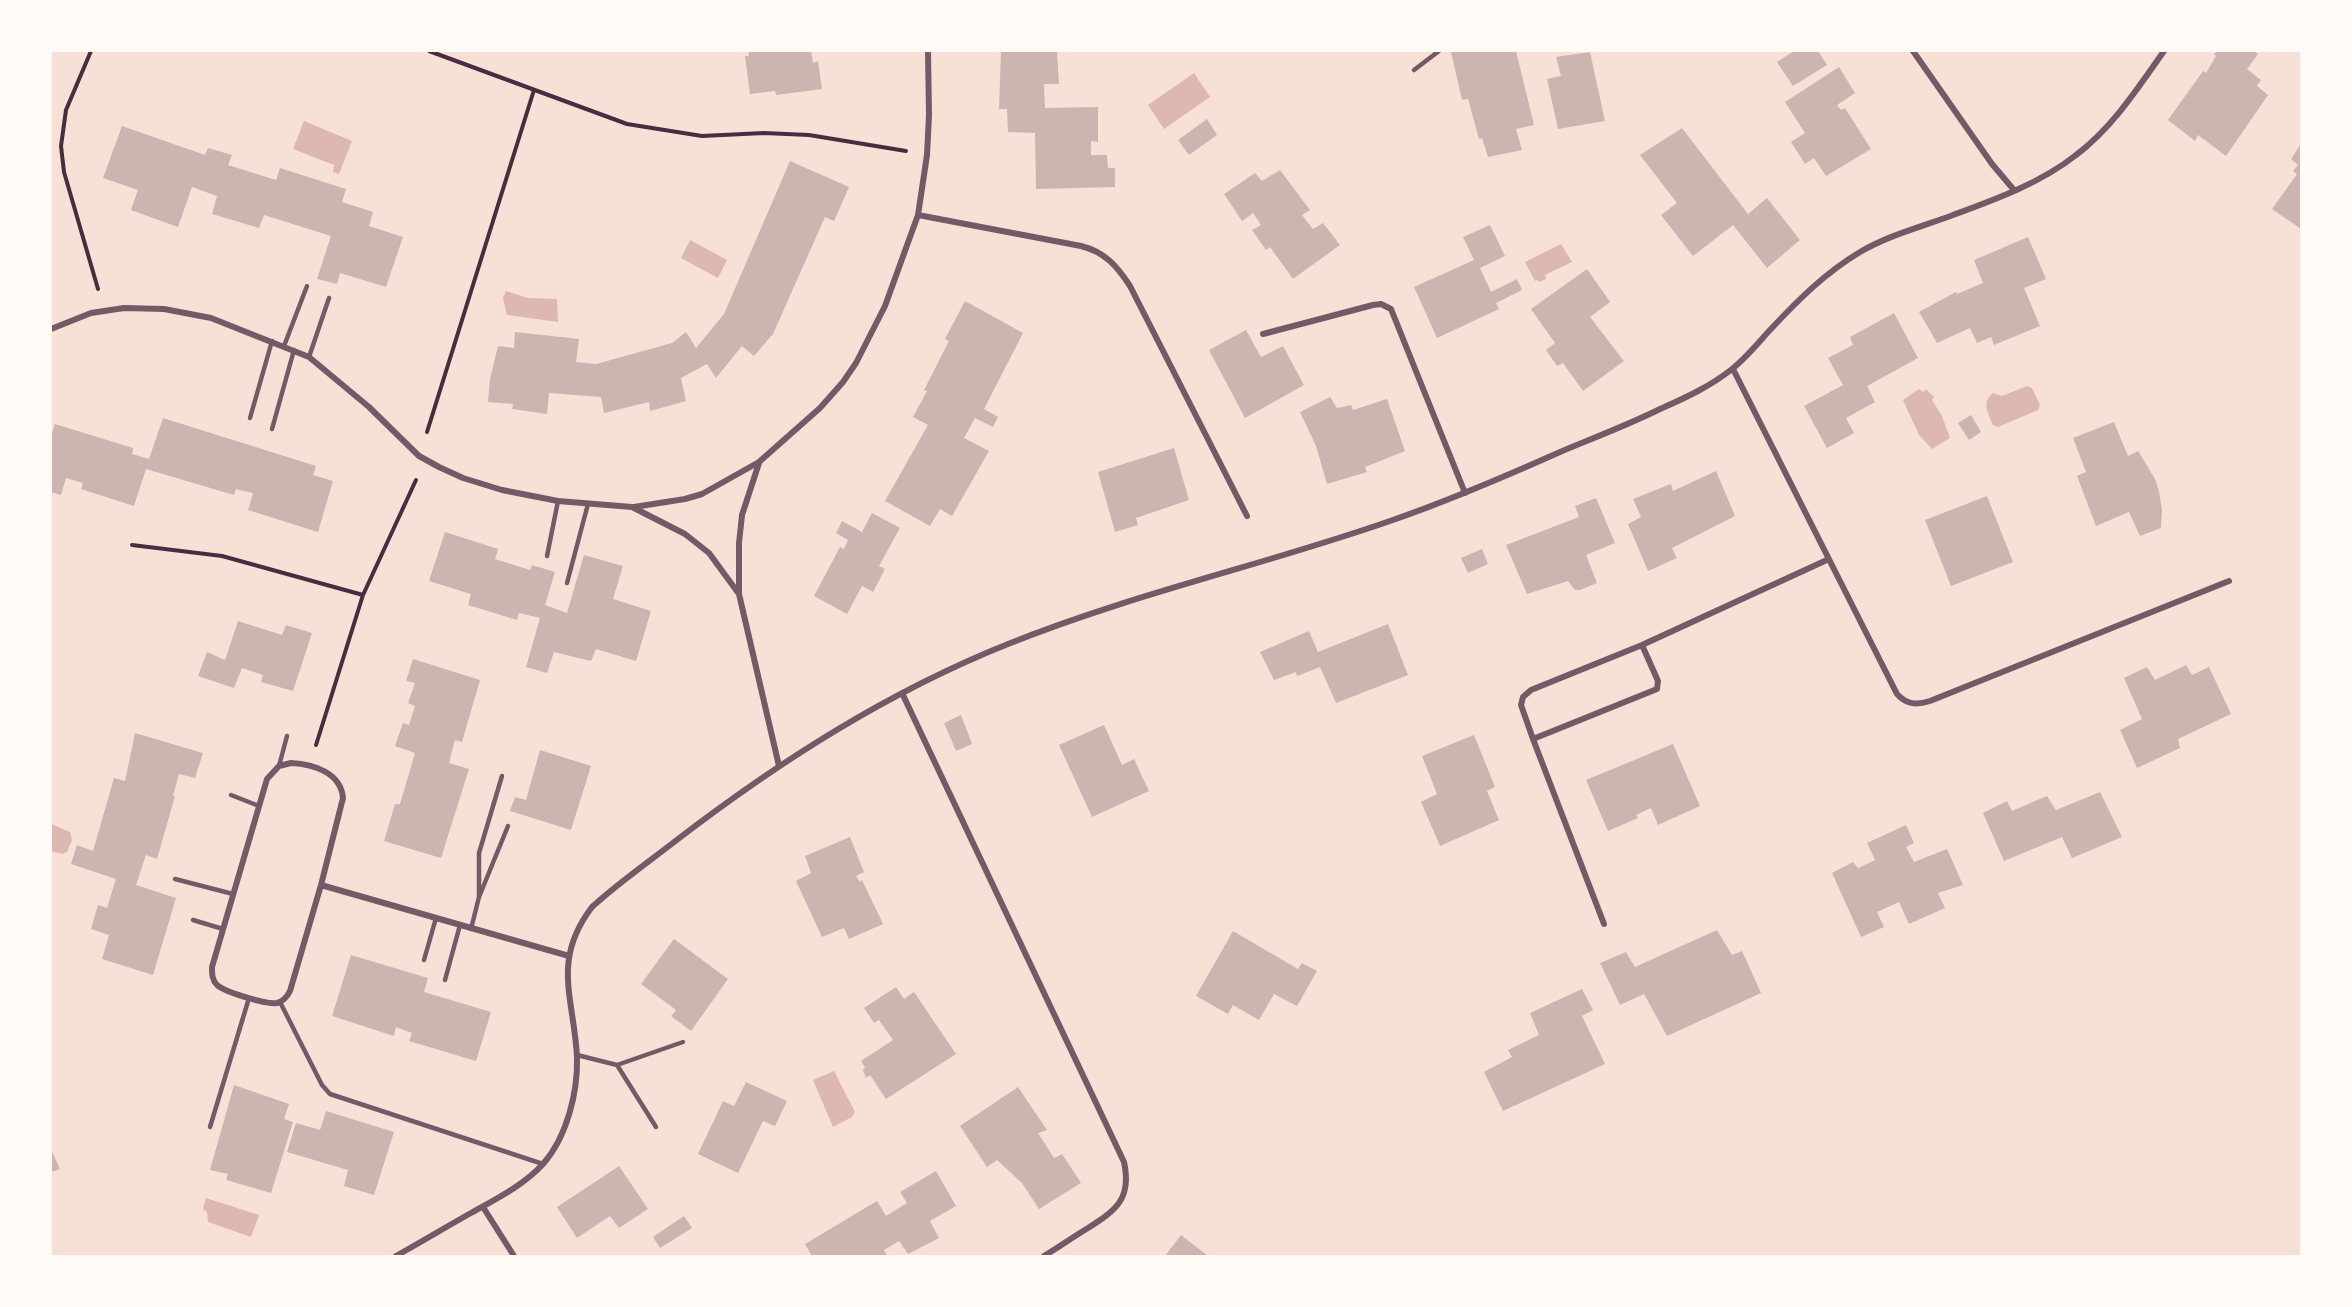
<!DOCTYPE html>
<style>
body{margin:0}
#map{position:relative;width:2352px;height:1307px;overflow:hidden;background:#f7e1d7;font-family:Rubik,sans-serif}
canvas{display:block}
.frame{position:absolute;inset:0;border:52px solid #fffaf5;pointer-events:none}
</style>
<div id="map">
<canvas width="2352" height="1307"></canvas>
<div class="frame"></div>
</div>
<script>
const c = document.querySelector('canvas').getContext('2d');
c.lineJoin = 'round';
function fillPath(path, color) { c.fillStyle = color; c.fill(path, 'evenodd'); }
function trace(path, color, width, dash) { c.strokeStyle = color; c.lineWidth = width; c.lineCap = dash ? 'butt' : 'round'; c.setLineDash(dash || []); c.stroke(path); }
fillPath(new Path2D(`
 M1194,73L1210,97L1164,129L1148,105Z
 M304,121L352,141L339,174L333,172L334,165L293,149Z
 M690,240L727,260L718,278L681,258Z
 M1561,244L1572,262L1545,275L1546,279L1539,282L1537,280L1535,281L1525,262Z
 M506,291L528,298L557,299L558,322L507,315L503,298Z
 M2027,386L2032,388L2040,405L2038,410L1998,427L1993,425C1988,413 1981,402 1993,393L2002,396Z
 M1919,389L1923,392L1926,389L1934,397L1932,400L1942,416L1950,438L1932,449L1919,435L1903,400Z
 M51,824L70,832L72,840L67,852L62,854L51,851Z
 M834,1071L855,1112L852,1117L833,1127L813,1080Z
 M206,1198L259,1215L251,1237L208,1222L207,1212L203,1209Z`), '#dcb8b0');
fillPath(new Path2D(`
 M748,51H811L813,63L818,61L822,89L776,95L775,91L750,94L745,56H749Z
 M1001,51H1057L1059,84H1044L1045,108L1098,107V142L1091,141V155H1107L1108,168H1115V187L1036,189L1035,133L1008,132L1007,109H999Z
 M1516,51L1534,125L1516,129L1522,150L1488,157L1482,138L1479,139L1468,99L1462,100L1451,52Z
 M1794,51H1818L1827,65L1793,86L1777,62Z
 M2217,51H2254L2258,54L2247,69L2261,80L2257,86L2268,95L2226,156L2198,135L2195,141L2168,120L2203,71L2206,73L2216,56L2214,54Z
 M1590,52L1605,121L1558,129L1547,79L1561,76L1556,57Z
 M1839,67L1855,93L1837,105L1841,110L1845,108L1871,149L1826,176L1814,158L1805,164L1791,142L1805,133L1785,102Z
 M1207,119L1217,135L1189,155L1178,140Z
 M122,126L205,155L208,148L232,155L228,165L276,180L280,168L346,189L342,202L373,212L369,226L403,237L386,287L340,273L337,284L317,279L331,236L264,215L259,228L212,214L217,196L192,187L178,227L131,210L138,190L103,178Z
 M1682,128L1748,214L1767,198L1800,240L1767,268L1733,225L1693,256L1661,215L1677,203L1640,155Z
 M2301,144V229L2272,209L2297,174L2293,171L2298,165L2291,159Z
 M790,161L849,187L834,221L825,217L773,334L754,356L742,346L716,378L707,364L681,378L686,401L650,411L649,402L604,413L601,397L549,393L547,414L512,409L513,404L488,402L490,379L498,346L514,348L515,332L579,339L576,362L596,364L672,343L686,332L696,348L724,314Z
 M1280,170L1310,210L1302,215L1313,229L1323,223L1340,245L1293,279L1270,247L1266,250L1252,230L1261,225L1253,213L1242,221L1224,194L1255,173L1262,181Z
 M1490,225L1505,256L1480,268L1491,292L1517,279L1522,290L1496,303L1499,309L1437,338L1414,287L1474,260L1463,237Z
 M2028,237L2046,279L2024,288L2040,326L1994,345L1991,337L1977,343L1970,328L1937,343L1919,312L1956,292L1957,294L1983,283L1974,260Z
 M1587,269L1610,302L1590,317L1624,361L1583,391L1563,363L1557,366L1546,350L1555,343L1531,309Z
 M965,301L1023,333L984,409L998,417L993,427L975,418L964,438L989,451L952,516L940,509L930,526L885,501L928,425L913,417L927,391L924,390L949,341L945,339Z
 M1894,313L1918,358L1867,386L1875,402L1846,418L1854,433L1827,448L1804,406L1843,385L1828,358L1853,345L1850,337Z
 M1246,330L1261,357L1283,346L1304,385L1245,418L1209,350Z
 M1330,397L1337,408L1351,405L1353,410L1387,399L1405,451L1365,467L1367,472L1327,484L1316,446L1300,412Z
 M1971,415L1981,432L1969,440L1958,423Z
 M163,418L316,466L313,475L333,481L318,532L248,510L253,493L236,489L234,495L146,469L134,506L81,489L83,483L66,478L61,495L51,492V436L55,424L133,448L132,454L149,459Z
 M2114,422L2128,456L2138,451L2155,479L2159,491L2162,510L2161,528L2140,536L2129,512L2096,526L2077,476L2086,472L2073,438Z
 M1174,448L1189,500L1136,518L1138,525L1115,532L1098,472Z
 M1716,471L1735,516L1672,548L1677,558L1648,571L1628,524L1641,517L1633,499L1671,484L1673,491Z
 M1987,496L2013,562L1951,586L1925,520Z
 M1596,498L1615,543L1586,555L1597,583L1580,590H1575L1568,581L1527,594L1506,545L1579,517L1575,506Z
 M872,513L900,528L879,566L885,569L873,592L862,586L847,614L814,596L840,547L844,549L848,540L836,533L842,521L862,532Z
 M445,532L498,549L495,559L530,570L532,565L555,572L545,605L567,613L584,555L623,566L613,599L651,611L636,661L596,649L591,661L554,652L547,673L526,667L540,618L519,613L517,620L468,605L471,594L429,581Z
 M1482,549L1488,564L1468,573L1461,558Z
 M238,621L282,635L286,625L312,633L293,691L261,682L263,675L242,668L234,688L198,676L207,652L225,660Z
 M1388,624L1408,675L1336,703L1320,667L1297,676L1296,672L1274,680L1260,652L1309,631L1318,652Z
 M413,659L480,680L462,742L455,740L449,763L469,769L441,858L384,841L395,804H400L415,753L395,746L403,723L409,725L415,706L408,703L415,683L406,681Z
 M2186,665L2192,675L2209,667L2231,714L2178,739L2180,748L2137,768L2120,730L2142,719L2124,678L2147,667L2155,680Z
 M961,715L972,744L956,751L944,723Z
 M1104,725L1122,765L1134,759L1149,791L1092,817L1059,745Z
 M135,733L203,753L195,778L179,774L173,796H175L157,859L146,855L136,885L176,898L153,975L102,959L109,935L91,929L98,905L107,908L116,879L71,864L77,845L93,851L114,778L125,781Z
 M1474,735L1495,787L1487,791L1499,820L1440,846L1421,802L1437,794L1422,756Z
 M1673,744L1700,806L1658,825L1651,808L1636,815L1638,818L1608,831L1586,780Z
 M540,750L591,766L571,830L510,811L515,797L526,800Z
 M2100,792L2122,837L2072,858L2062,837L2004,861L1983,813L2007,801L2012,811L2047,796L2056,810Z
 M1906,825L1914,843L1906,847L1914,862L1947,849L1963,885L1938,893L1945,908L1909,924L1899,902L1877,912L1884,927L1861,937L1832,873L1853,862L1858,868L1875,860L1867,843Z
 M850,837L864,872L856,876L860,882L862,880L883,924L849,939L844,928L822,937L796,881L811,873L805,856Z
 M1717,930L1732,955L1742,951L1761,993L1667,1036L1644,994L1620,1005L1600,963L1626,952L1635,967Z
 M1233,931L1298,969L1302,963L1317,971L1297,1006L1274,994L1259,1020L1233,1005L1228,1014L1196,996Z
 M674,939L728,979L691,1031L671,1016L676,1010L641,984Z
 M351,955L428,978L424,992L491,1012L476,1061L409,1041L412,1033L396,1027L394,1036L332,1016Z
 M896,987L904,999L914,992L956,1054L886,1099L870,1075L866,1078L863,1070L865,1067L861,1061L893,1040L879,1020L874,1023L864,1008Z
 M1582,989L1593,1010L1582,1016L1605,1064L1503,1111L1484,1072L1512,1057L1508,1050L1539,1035L1530,1013Z
 M746,1082L787,1101L775,1126L763,1121L738,1173L698,1154L723,1101L734,1106Z
 M234,1085L289,1104L284,1119L293,1122L271,1193L226,1180L228,1174L210,1170Z
 M1018,1087L1047,1130L1038,1133L1054,1158L1062,1154L1081,1183L1039,1209L1022,1183L997,1160L987,1167L960,1126Z
 M326,1111L394,1132L374,1195L344,1186L348,1170L287,1152L296,1123L320,1130Z
 M51,1149L60,1169L51,1172Z
 M619,1166L648,1209L619,1228L610,1216L577,1238L557,1207Z
 M936,1171L956,1206L930,1221L939,1238L908,1254L899,1241L884,1250L887,1256H812L805,1244L877,1201L886,1216L907,1203L900,1192Z
 M684,1216L692,1228L660,1248L653,1237Z
 M1181,1235L1203,1252L1208,1256H1165Z`), '#ccb4b1');
trace(new Path2D(`
 M91,51L66,110L61,146L64,172L98,289
 M429,51L627,124L702,136L764,133L809,135L906,151
 M427,432L534,90
 M132,545L222,556L363,595
 M316,745L363,595L416,480`), '#4a2c40', 4);
trace(new Path2D(`
 M1414,70L1439,51
 M284,346L307,286
 M309,357L329,298
 M250,418L272,341
 M272,429L294,350
 M547,556L558,501
 M567,583L588,504
 M279,766L287,736
 M231,795L259,806
 M175,879L233,894
 M479,897V853L502,776
 M193,920L223,929
 M471,929L479,897L508,826
 M424,960L436,918
 M445,980L460,925
 M280,1002L322,1085L330,1094L543,1164
 M577,1055L617,1065L683,1042
 M617,1065L656,1127
 M210,1127L249,998`), '#755966', 4.5);
trace(new Path2D(`
 M1913,51L1992,164L2014,190
 M918,215L1081,246C1105,252 1117,266 1130,286L1247,516
 M51,329L91,313L124,308L164,309L211,318L309,357L369,407L419,456L439,467L463,478L502,490L558,501L632,507L685,534L709,553L739,594L779,766
 M1263,334L1373,305L1381,304L1391,309L1465,493
 M1733,369L1897,694C1907,705 1917,705 1930,701L2229,581
 M634,507L685,499L702,494L759,462L820,408L843,382L856,363L885,306L918,215L927,155L929,115L928,51
 M739,594V543L742,515L759,463
 M1642,645L1658,681L1657,689L1533,739L1521,705L1523,697L1531,690L1642,645L1829,559
 M902,693L1124,1162C1132,1199 1116,1210 1088,1228C1073,1237 1059,1247 1044,1256
 M1533,739L1604,924
 M291,763C314,764 341,773 343,798L321,885L290,991C287,997 284,1001 277,1003C267,1005 225,992 217,985C212,980 212,974 212,967L267,779L279,766Z
 M321,885L569,956
 M483,1207L514,1256
 M396,1256C421,1242 446,1227 471,1213C496,1199 524,1185 543,1164C567,1137 578,1092 577,1057C574,998 551,961 592,907C619,882 650,861 678,839C780,761 888,692 1008,644C1132,594 1264,565 1390,521C1448,501 1504,477 1560,452C1593,438 1628,425 1660,409C1685,398 1711,386 1732,369C1746,358 1758,343 1770,330C1798,300 1825,273 1860,252C1889,235 1921,227 1953,215C1994,200 2041,183 2076,155C2112,128 2138,88 2164,51`), '#755966', 6);
</script>
